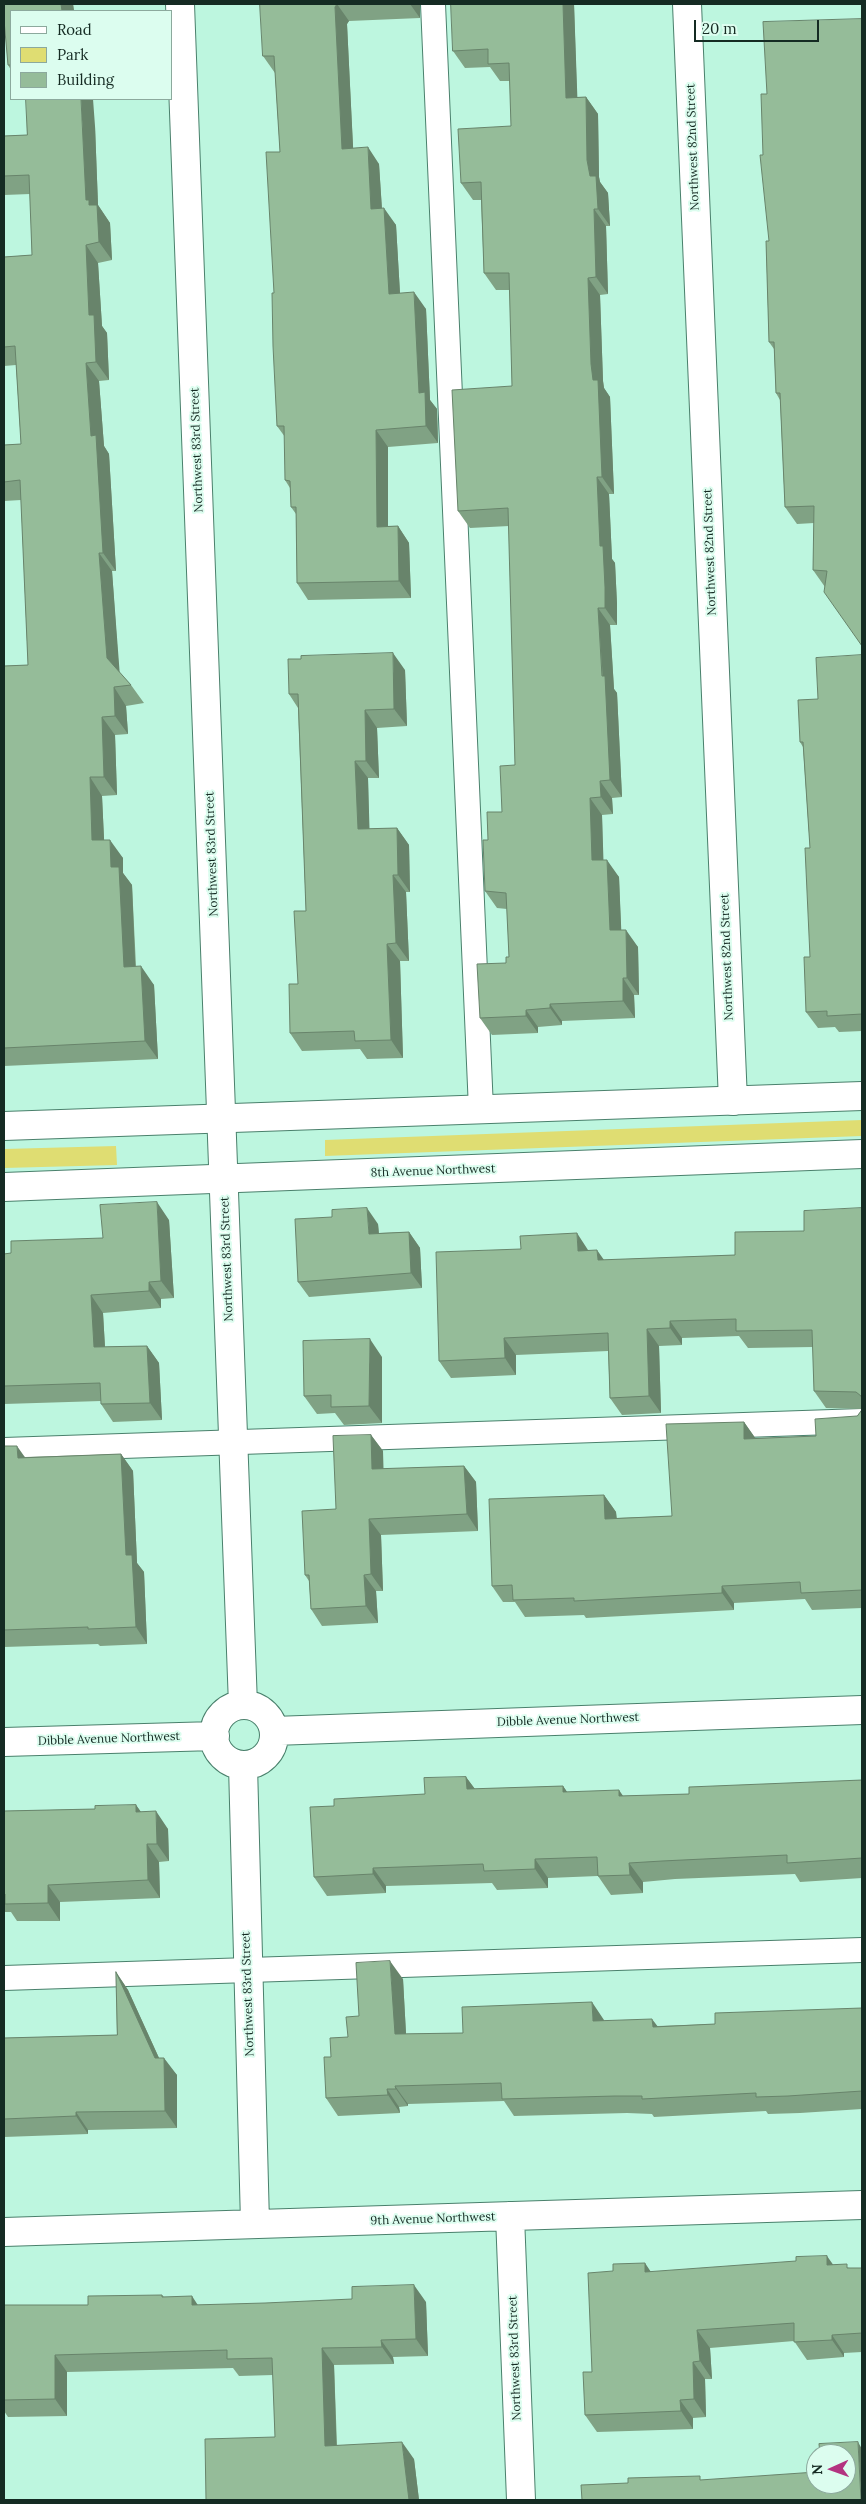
<!DOCTYPE html>
<style>
body{margin:0}
#map{position:relative;width:866px;height:2504px;overflow:hidden;background:#bdf6df;font-family:Lora,serif}
canvas{display:block}
.frame{position:absolute;inset:0;border:5px solid #152b23;pointer-events:none}
.legend{position:absolute;left:10px;top:10px;width:162px;height:90px;box-sizing:border-box;background:#dcfdef;border:1px solid #8ca99d;margin:0;padding:6px 9px;list-style:none;font-size:15px;color:#152b23}
.legend li{display:flex;align-items:center;gap:10px;height:25px}
.legend b{width:25px;border:1px solid #8ca99d}
.north{position:absolute;left:806px;top:2444px;width:50px;height:50px;box-sizing:border-box;background:#dcfdef;border:1px solid #8ca99d;border-radius:50%;rotate:268deg;font-size:14px;font-weight:700;line-height:20px;text-align:center;color:#152b23}
.north::after{content:'';display:block;margin:auto;width:18px;height:22px;background:#b33480;clip-path:polygon(50% 0,100% 100%,50% 72%,0 100%)}
.scale{position:absolute;left:694px;top:20px;width:125px;height:22px;box-sizing:border-box;border:2px solid #152b23;border-top:0;padding-left:6px;font-size:15px;line-height:18px;white-space:nowrap;color:#152b23;-webkit-text-stroke:4px #dcfdef;paint-order:stroke}
</style>
<div id="map">
<canvas width="866" height="2504"></canvas>
<div class="frame"></div>
<ul class="legend">
<li><b style="height:6px;background:#fff"></b>Road</li>
<li><b style="height:14px;background:#dfdd72"></b>Park</li>
<li><b style="height:14px;background:#95bc99"></b>Building</li>
</ul>
<div class="north">N</div>
<div class="scale">20 m</div>
</div>
<script>
const c = document.querySelector('canvas').getContext('2d');
c.lineJoin = 'round';
function fillPath(path, color) { c.fillStyle = color; c.fill(path, 'evenodd'); }
function trace(path, color, width, dash) { c.strokeStyle = color; c.lineWidth = width; c.lineCap = dash ? 'butt' : 'round'; c.setLineDash(dash || []); c.stroke(path); }
function label(font, color, halo, rows, align = 'center') {
  c.font = font + ' Lora,serif'; c.lineWidth = 4; c.setLineDash([]); c.textBaseline = 'middle'; c.strokeStyle = halo; c.fillStyle = color; for (const [text, x, y, turn = 0] of rows) {
    c.save(); c.translate(x, y); c.rotate((+turn || 0) * Math.PI / 180); c.textAlign = isNaN(turn) ? turn : align; if (halo) c.strokeText(text, 0, 0); c.fillText(text, 0, 0); c.restore();
  }
}
fillPath(new Path2D(`
 M862,1120V1136L325,1156V1140Z
 M116,1146L117,1165L4,1168V1149Z`), '#dfdd72');
const lane = new Path2D(`
 M433,4L481,1109
 M4,1450L862,1421
 M4,1978L862,1950`);
const street = new Path2D(`
 M180,4L243,1705
 M687,4L733,1101
 M214 1735a30 30 0 1 1 60 0a30 30 0 1 1-60 0Z
 M274,1731L862,1710
 M4,1742L215,1736
 M243,1765L255,2223
 M510,2216L521,2500
 M4,2232L862,2205`);
const secondary = new Path2D(`
 M4,1126L862,1096
 M4,1187L862,1154`);
trace(lane, '#4a806c', 26);
trace(street, '#4a806c', 30);
trace(secondary, '#4a806c', 30);
trace(lane, '#fff', 24);
trace(street, '#fff', 28);
trace(secondary, '#fff', 28);
fillPath(new Path2D(`
 M4,4H73L74,11H11V70L8,65Z
 M260,4H420V18L349,21L347,24L353,148L379,164L382,209L396,225L400,293L426,309L430,400L437,409L438,443L388,447V526H398L409,543L411,598L308,600L297,583L296,514L291,507L290,488L285,480V437L277,426L274,293L280,152L275,73L263,56Z
 M451,4H574L577,97H586L598,114L599,177L600,182L608,193L610,226H606L608,294L600,295L603,381L604,388L610,397L614,494H609L612,559L615,563L617,604V625H610L614,689L617,693L622,797L612,798L613,814L602,815L603,860L619,877L621,930L638,947L639,995H634L635,1018L562,1021V1025L538,1027V1033L492,1035L480,1018L509,957L507,909L497,908L485,891L488,840L502,812L515,765L509,526L470,528L458,511L512,386L510,290H496L484,273L481,200H473L461,183L511,126L510,81H500L490,67L465,68L453,51Z
 M95,126L98,205L110,223L112,260L98,263L102,326L107,333L109,380L99,381L104,446L109,454L116,571H112L119,672L131,685L144,703L126,706L128,734L115,735L117,795L102,796L104,840L123,858V873L132,885L136,966L154,985L158,1059L4,1066V666L28,665L21,500L4,501V445L21,444L16,365L4,366V257L32,255L30,194L4,195V136L27,135Z
 M766,241L862,646L825,587L813,570L814,523L797,524L785,507L780,400L776,393L774,349L769,342Z
 M862,655V1031L839,1032L835,1027L818,1028L806,1012L810,957V848L803,747L800,742L818,699Z
 M405,670L407,726L377,728L379,778H368L369,829L397,828L409,845L410,892H406L409,961H400L403,1058L367,1059L360,1049L302,1051L290,1033L298,984L306,911L298,708L289,694Z
 M862,1208V1409L826,1408L814,1391L813,1347L748,1348L739,1336L682,1338V1345L659,1346L661,1413L622,1415L610,1398L608,1351L516,1355V1375L451,1378L439,1361L604,1260L735,1255L804,1231Z
 M169,1220L174,1298L161,1299V1308L103,1313L105,1347L147,1346L159,1363L162,1420L113,1422L101,1404V1401L4,1404V1254L11,1253L103,1238Z
 M378,1224L379,1233L409,1232L420,1248L422,1288L309,1297L298,1282Z
 M382,1357V1423L344,1425L335,1413L317,1414L304,1396Z
 M862,1410V1608L812,1610L805,1599L734,1603V1610L586,1618L584,1615L525,1617L515,1602H503L492,1586L604,1495L616,1512L617,1518L672,1516L744,1422L755,1438L816,1436L857,1416Z
 M371,1435L383,1451V1469L464,1466L476,1482L478,1531L381,1535L383,1591H376L378,1623L322,1626L311,1609L309,1581L305,1575L336,1509Z
 M4,1446L25,1457L121,1454L133,1471L137,1563L144,1572L147,1644L100,1646L98,1644L4,1647Z
 M466,1777L475,1789L563,1786L567,1792L623,1796L689,1794L862,1780V1878L800,1882L795,1874L675,1879L643,1882V1893L611,1895L598,1876L548,1878V1888L497,1890L492,1883L386,1886V1893L327,1896L314,1877L334,1806L425,1794Z
 M136,1805L141,1812L168,1829L169,1861L159,1862L160,1898L60,1902V1921H17L11,1912H4V1811L95,1809Z
 M116,1972L128,1990L159,2058L177,2075V2128L88,2130V2134L4,2137V2038L117,2035Z
 M403,1979L406,2034L463,2033L604,2020V2021L658,2026L715,2024L862,2008V2109L800,2113L768,2114L766,2111L654,2117L652,2114L627,2113L514,2116L504,2101L408,2104V2106L399,2107L400,2113L338,2116L326,2098L331,2057L348,2037L359,2016Z
 M833,2265L850,2268H862V2352L844,2353V2357L807,2360L794,2341L710,2348L712,2379H705L706,2417L693,2418V2429L597,2432L585,2415L592,2372L613,2271L651,2272Z
 M162,2295L164,2297L198,2305L426,2302L428,2356L393,2357L394,2364L334,2365L337,2445L414,2459L419,2500H206L275,2437L273,2375L239,2376L233,2368L67,2372V2416L8,2417L4,2411V2305H88Z`), '#80a284');
fillPath(new Path2D(`
 M61,4H73L74,11H62Z
 M337,4L349,21L347,24L354,166L342,149L335,7Z
 M410,4H420V18Z
 M563,4H574L578,115L566,98Z
 M586,97L598,114L599,177L600,182L608,193L610,226L598,209L590,176L587,160Z
 M81,99H93L95,126L98,205L110,223L112,260L99,242L86,200Z
 M368,147L379,164L383,226L371,209Z
 M384,208L396,225L401,311L389,294Z
 M594,209L606,226L608,294L596,277Z
 M86,245L98,263L102,326L107,333L109,380L96,362L89,315Z
 M588,278L600,295L603,381L604,388L610,397L614,494L602,477L591,364Z
 M414,292L426,309L430,400L437,409L438,443L426,426L419,393Z
 M86,363L99,381L104,446L109,454L116,571L103,553L91,436Z
 M376,430L388,447V544L377,527Z
 M597,477L609,494L612,559L615,563L617,604V625L605,608L600,546Z
 M398,526L409,543L411,598L399,581Z
 M99,553L112,571L120,677L107,658Z
 M598,608L610,625L614,689L617,693L622,797L610,780Z
 M393,653L405,670L407,726L394,709Z
 M114,687L126,706L128,734L115,716Z
 M365,710L377,728L379,778L366,761Z
 M102,717L115,735L117,795L104,777Z
 M355,761L368,778L370,846L358,829Z
 M90,777L102,796L105,859L92,840Z
 M600,781L612,798L613,814L601,797Z
 M590,798L602,815L604,877L592,860Z
 M397,828L409,845L410,892L398,875Z
 M110,840L123,858V873L132,885L136,985L124,967L111,867Z
 M607,860L619,877L622,947L610,930Z
 M393,875L406,892L409,961L396,943Z
 M626,930L638,947L639,995L627,978Z
 M387,944L400,961L403,1058L391,1040Z
 M141,966L154,985L158,1059L145,1041Z
 M623,978L634,995L635,1018L623,1001Z
 M550,1004L562,1021V1025L550,1008Z
 M526,1010L538,1027V1033L526,1016Z
 M157,1202L169,1220L174,1298L161,1281Z
 M367,1208L378,1224L380,1249L369,1234Z
 M409,1232L420,1248L422,1288L411,1273Z
 M577,1233L588,1250L590,1268L578,1251Z
 M597,1250L609,1267L598,1260Z
 M149,1282L161,1299V1308L149,1291Z
 M91,1295L103,1313L106,1365L94,1347Z
 M670,1321L682,1338V1345L670,1328Z
 M647,1329L659,1346L661,1413L649,1396Z
 M504,1338L516,1355V1375L505,1358Z
 M370,1339L382,1357V1423L369,1406Z
 M147,1346L159,1363L162,1420L150,1403Z
 M744,1422L756,1439H744Z
 M371,1435L383,1451L384,1486L372,1469Z
 M17,1446L29,1463L18,1458Z
 M121,1454L133,1471L137,1563L144,1572L147,1644L136,1627L126,1555Z
 M464,1466L476,1482L478,1531L467,1514Z
 M604,1495L616,1512L617,1536L605,1519Z
 M369,1519L381,1535L383,1591L371,1574Z
 M364,1575L376,1591L378,1623L366,1606Z
 M722,1586L734,1603V1610L722,1593Z
 M466,1777L480,1796L467,1789Z
 M563,1786L576,1805L563,1792Z
 M619,1790L632,1809L619,1796Z
 M136,1805L148,1822L136,1812Z
 M156,1811L168,1829L169,1861L157,1844Z
 M147,1844L159,1862L160,1898L148,1880Z
 M535,1859L548,1878V1888L535,1869Z
 M629,1863L643,1882V1893L630,1875Z
 M373,1868L386,1886V1893L373,1874Z
 M48,1885L60,1902V1921L48,1903Z
 M390,1961L403,1979L407,2052L395,2034Z
 M116,1972L128,1990L164,2069V2058L177,2075V2128L165,2111L155,2058Z
 M592,2002L604,2020L605,2038L593,2021Z
 M652,2019L665,2036L653,2027Z
 M395,2086L408,2104V2106L396,2089Z
 M387,2089L399,2107L400,2113L388,2095Z
 M76,2112L88,2130V2134L76,2116Z
 M827,2256L839,2273L827,2265Z
 M645,2263L657,2281L645,2272Z
 M414,2285L426,2302L428,2356L416,2339Z
 M192,2296L203,2313L192,2305Z
 M697,2330L710,2348L712,2379L700,2361Z
 M832,2335L844,2353V2357L832,2340Z
 M381,2340L393,2357L394,2364L382,2347Z
 M322,2348L334,2365L337,2463L325,2446Z
 M55,2355L67,2372V2416L55,2399Z
 M693,2362L705,2379L706,2417L694,2399Z
 M680,2400L693,2418V2429L681,2411Z
 M402,2442L414,2459L419,2500H409Z
 M858,2442L862,2449V2500H861Z`), '#68846b');
const building = new Path2D(`
 M4,4H61L62,11H11V65H8L4,20Z
 M260,4H349H337L335,7L342,149L368,147L371,209L384,208L389,294L414,292L419,393L425,392L426,426L376,430L377,527L398,526L399,581L297,583L296,507H291L290,481L285,480L284,426H277L273,346L272,293H274L266,152H280L274,56H263Z
 M451,4H563L566,98L586,97L587,160L590,176H596L598,209H594L596,277L588,278L591,364L593,380H598L602,477H597L600,546H603L605,587V608H598L602,676H605L610,780L600,781L601,797L590,798L592,860H607L610,930H626L627,978H623V1001L550,1004V1008L526,1010V1016L480,1018L477,964L506,963V957H509L506,893L485,891L483,840H488L487,812H502L500,766L515,765L508,508L458,511L452,390L512,386L509,273H484L481,182L461,183L458,129L511,126L509,63L488,64V49L453,51Z
 M862,19V646L824,592L827,571L813,570L814,506L785,507L780,393H776L774,342H769L766,241H769L760,155H763L761,94H767L763,22Z
 M26,99H81L86,200H89V205H97L99,242L86,245L89,315H94L96,362L86,363L91,436L96,435L103,553H99L107,658L131,685L114,687L115,716L102,717L104,777H90L92,840H110L111,867H119L124,967L141,966L145,1041L4,1048V666L28,665L20,480L4,482V445L21,444L15,346L4,347V257L32,255L29,175L4,176V136L27,135Z
 M393,653L394,709L365,710L366,761H355L358,829L397,828L398,875H393L396,943L387,944L391,1040L355,1041L354,1031L290,1033L289,984H298L294,911H306L298,694H289L288,659H301V656Z
 M862,655V1014L827,1016V1011L806,1012L804,957H810L805,848H810L803,742H800L798,700L818,699L816,658Z
 M157,1202L161,1281L149,1282V1291L91,1295L94,1347L147,1346L150,1403L101,1404L100,1383L4,1386V1254L11,1253V1241L103,1238L100,1205Z
 M367,1208L369,1234L409,1232L411,1273L298,1282L295,1219L332,1217V1210Z
 M862,1208V1399L861,1396L856,1392L814,1391L812,1330L736,1331V1319L670,1321V1328L647,1329L649,1396L610,1398L608,1333L504,1338L505,1358L439,1361L436,1252L521,1249L520,1236L577,1233L578,1251L597,1250L598,1260L735,1255V1232L804,1231V1211Z
 M370,1339L369,1406L331,1407V1395L304,1396L303,1341Z
 M862,1410V1590L801,1593L800,1582L722,1586V1593L574,1601V1598L513,1600L512,1585L492,1586L489,1499L604,1495L605,1519L672,1516L666,1424L744,1422V1439L816,1436L815,1419L857,1416Z
 M371,1435L372,1469L464,1466L467,1514L369,1519L371,1574L364,1575L366,1606L311,1609L309,1575H305L302,1511L336,1509L333,1436Z
 M4,1446H17L18,1458L121,1454L126,1555H132L136,1627L88,1629V1627L4,1630Z
 M466,1777L467,1789L563,1786V1792L619,1790V1796L689,1794V1787L862,1780V1858L787,1863V1855L662,1861L629,1863L630,1875L598,1876L597,1857L535,1859V1869L484,1871L483,1864L373,1868V1874L314,1877L310,1807L334,1806V1799L425,1794L424,1778Z
 M136,1805V1812L156,1811L157,1844H147L148,1880L48,1885V1903L5,1904V1894H4V1811L95,1809V1806Z
 M390,1961L395,2034L463,2033L462,2007L592,2002L593,2021L652,2019L653,2027L715,2024V2013L862,2008V2091L788,2096L756,2097V2093L642,2099V2096H615L502,2099L501,2083L395,2086L396,2089H387L388,2095L326,2098L324,2057H331L330,2038L348,2037L346,2017L359,2016L356,1963Z
 M116,1972L155,2058H164L165,2111L76,2112V2116L4,2119V2038L117,2035Z
 M827,2256V2265L847,2264V2268H862V2333L832,2335V2340L794,2342V2323L697,2330L700,2361L693,2362L694,2399L680,2400L681,2411L585,2415L583,2372H592L588,2273L613,2271V2264L645,2263V2272L796,2261V2257Z
 M414,2285L416,2339L381,2340L382,2347L322,2348L325,2446L402,2442L409,2500H206L205,2439L275,2437L272,2358L227,2359V2350L55,2355V2399L4,2400V2305H88V2296L162,2295V2297L192,2296V2305L265,2303L352,2299V2287Z
 M858,2442L861,2500H582L581,2485L628,2483V2478L700,2476V2480L816,2472V2484H846V2454H820L819,2444Z`);
fillPath(building, '#95bc99');
trace(building, '#68846b', 1);
label('12px', '#152b23', '#dcfdef', [
 ["Northwest 82nd Street",693,147,-92],
 ["Northwest 83rd Street",197,450,-92],
 ["Northwest 82nd Street",710,552,-92],
 ["Northwest 83rd Street",212,854,-92],
 ["Northwest 82nd Street",727,957,-92],
 ["8th Avenue Northwest",433,1171,-2],
 ["Northwest 83rd Street",227,1259,-92],
 ["Dibble Avenue Northwest",568,1720,-2],
 ["Dibble Avenue Northwest",109,1739,-2],
 ["Northwest 83rd Street",248,1994,-92],
 ["9th Avenue Northwest",433,2219,-2],
 ["Northwest 83rd Street",515,2358,-92]
]);
</script>
